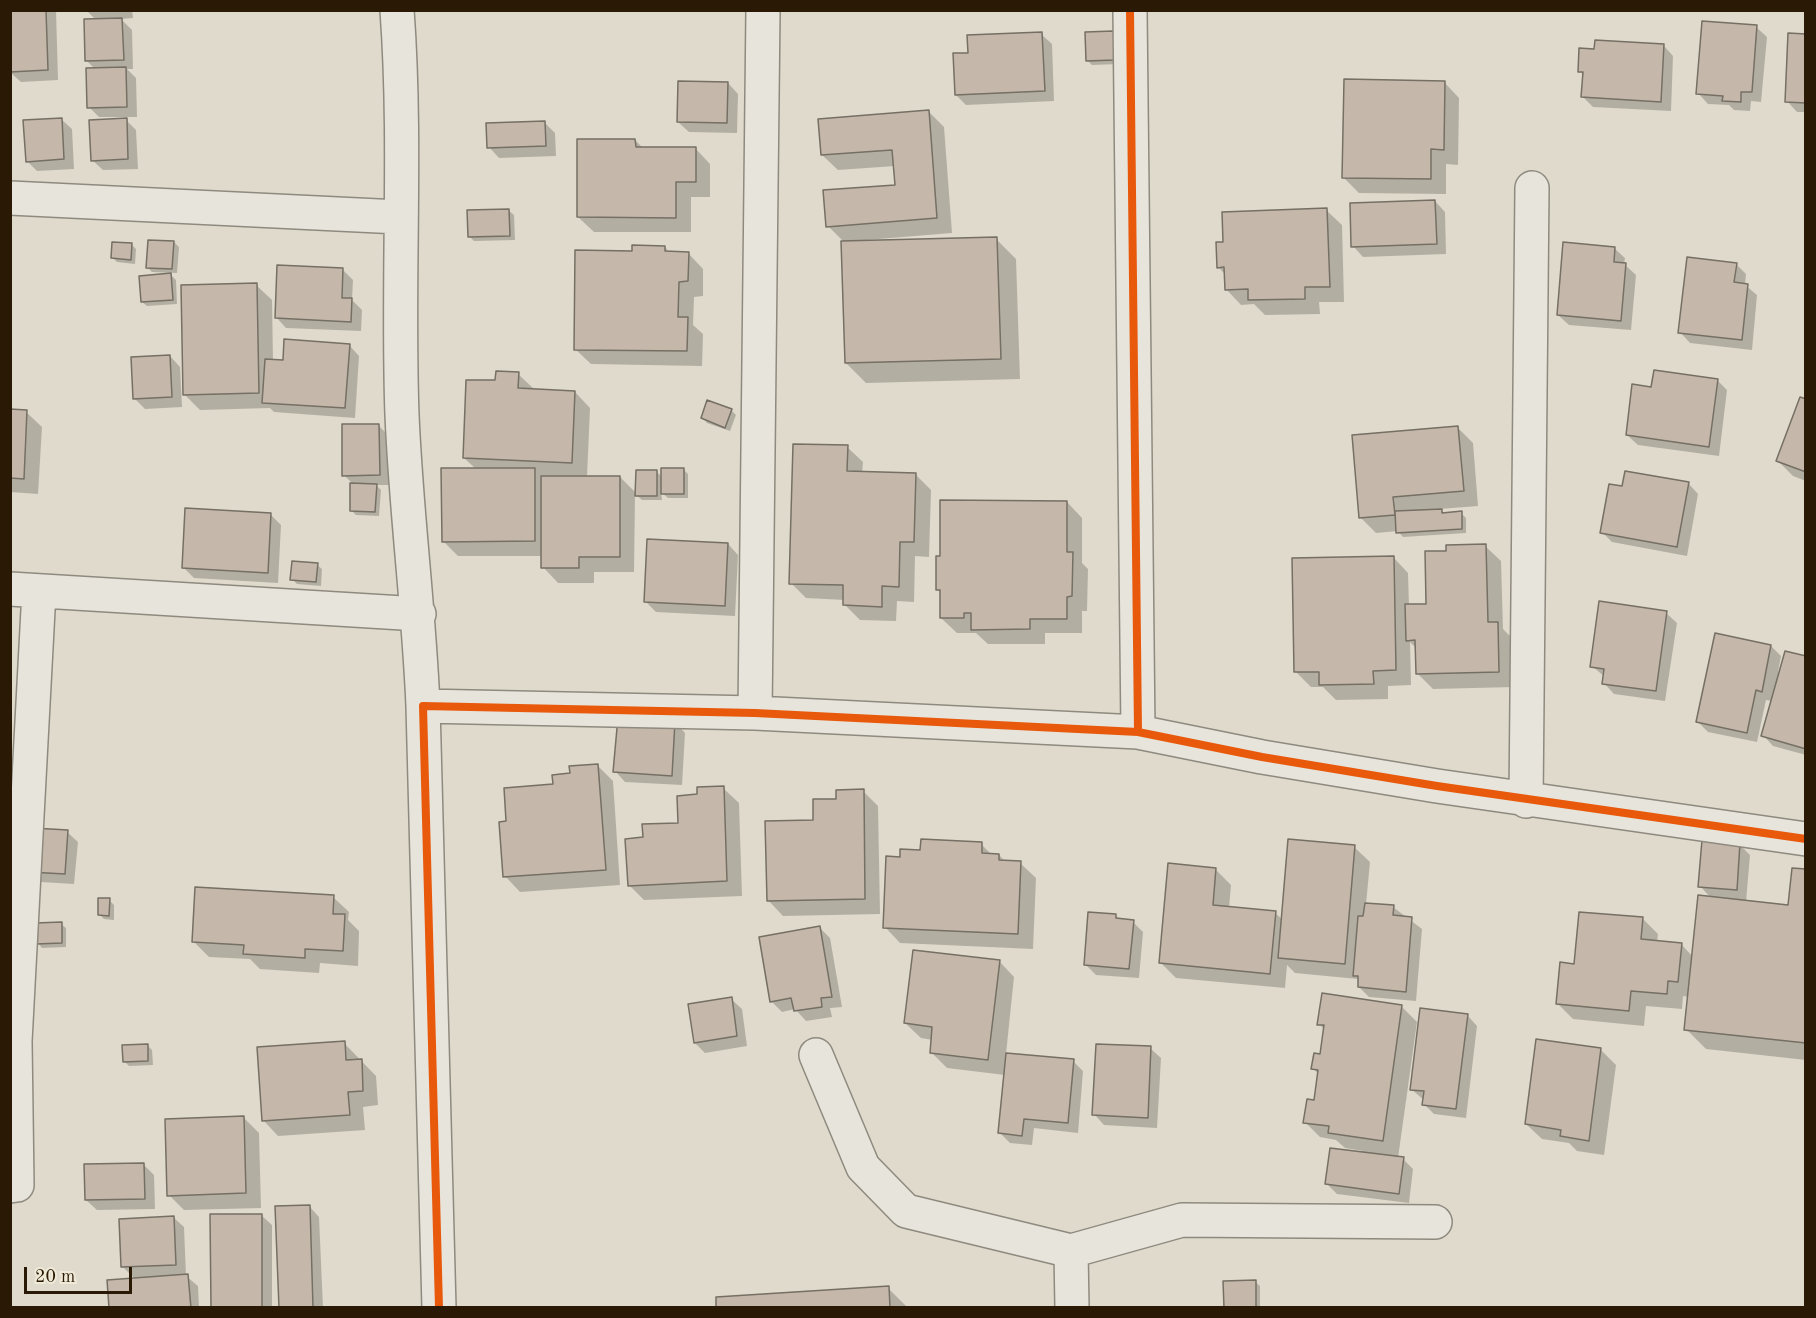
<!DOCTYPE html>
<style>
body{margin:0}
#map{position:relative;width:1816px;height:1318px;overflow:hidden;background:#dfdacb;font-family:"Old Standard TT",serif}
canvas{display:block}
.frame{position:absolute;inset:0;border:12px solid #2a1904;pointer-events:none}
.scale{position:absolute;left:24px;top:1267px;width:108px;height:27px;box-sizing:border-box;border:3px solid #2a1904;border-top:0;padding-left:8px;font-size:18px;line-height:21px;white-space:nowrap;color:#2a1904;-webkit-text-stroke:4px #efead8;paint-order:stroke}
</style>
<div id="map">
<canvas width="1816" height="1318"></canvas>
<div class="frame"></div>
<div class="scale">20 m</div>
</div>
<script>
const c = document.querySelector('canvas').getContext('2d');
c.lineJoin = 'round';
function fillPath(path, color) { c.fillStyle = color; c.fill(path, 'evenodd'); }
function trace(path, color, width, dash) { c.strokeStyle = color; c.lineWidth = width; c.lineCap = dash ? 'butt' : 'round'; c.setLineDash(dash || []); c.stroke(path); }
fillPath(new Path2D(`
 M10,10H56L58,80L21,82L10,72Z
 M86,10H132L133,18L121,19L132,30L133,69H127L136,78L137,117H99L89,107L95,69L86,60L96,20Z
 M1756,27L1767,37L1761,102L1751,101L1750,111L1734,110L1729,105L1708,104L1698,93Z
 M1087,33L1119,64L1092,65L1087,60Z
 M1041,34L1052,44L1054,101L966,105L956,95L969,54Z
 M1806,35V112H1797L1787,101Z
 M1663,45L1673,56L1671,111L1593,107L1583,97L1584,76L1580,71L1596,51Z
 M1444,82L1459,98L1458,165L1446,164V194L1359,193L1344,178Z
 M728,83L738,94L737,133L689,132L678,122Z
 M928,111L944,127L952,233L866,240V242L996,239L1016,259L1020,379L866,383L846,363L843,241L828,226L896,186L895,166L838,170L822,155Z
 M61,119L72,129L74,169L37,171L27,161Z
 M126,120L136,130L138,169L103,170L92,160Z
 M544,122L555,133L556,156L499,158L489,147Z
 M635,140L643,148H695L710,164V197H691V232H594L578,217Z
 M1435,201L1445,212L1446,254L1363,257L1353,246Z
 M1326,210L1342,225L1344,302H1319L1320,314L1265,315L1254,304L1241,305L1226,289V275L1218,267L1225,243Z
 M509,211L514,215L515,240L474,241L469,236Z
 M174,242L179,247L177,273L152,272L147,267Z
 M132,245L136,249L135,264L117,262L112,257Z
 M665,247L670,253H688L703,269V296L694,297L693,325L703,334L702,366L591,364L575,349L633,253Z
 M1614,248L1625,258L1624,264L1636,275L1631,330L1569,325L1558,315Z
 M1736,264L1746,274L1745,285L1757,295L1752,350L1690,343L1680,332Z
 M343,270L353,280L352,300L362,310L361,331L286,328L276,317Z
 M170,274L176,280L177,304L147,306L142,302Z
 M256,285L272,300L273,361H284L349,345L359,356L355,418L274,412L270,408L200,410L185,395Z
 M170,356L180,367L182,407L145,409L134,398Z
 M518,374L534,389L575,392L590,408L587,477H620L637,494L656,471L663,478L683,469L688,474V498H668L661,492L662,500H642L635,494L634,572H594V583H558L543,567V556H458L443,541L476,469L464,458L497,382Z
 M1717,380L1727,390L1719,456L1638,445L1627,435L1653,389Z
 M1806,400V481L1793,476L1778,461Z
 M731,410L736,415L730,431L707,423L703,418Z
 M10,411L26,412L42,427L38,494L10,492Z
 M378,425L388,435L389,485H376L381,490L379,516L356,515L351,510L352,483L344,475Z
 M1457,427L1473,443L1478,506L1440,509L1445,514L1461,513L1466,518V533L1403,537L1398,531L1376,533L1360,517Z
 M847,447L863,462L862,473L915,474L931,490L929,557L915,556L914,602L897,601L896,621L860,620L844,604L845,600L806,598L791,583Z
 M1688,483L1698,494L1687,556L1612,542L1602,532L1623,488Z
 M1067,502L1082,518V563L1088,569L1087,611H1082V633H1045V644H988L976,633H957L941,618V593L937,589Z
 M271,515L281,525L278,583L194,578L183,567Z
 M728,544L738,555L735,616L656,612L645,601Z
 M1485,546L1501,561L1503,629L1513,639L1514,687L1433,689L1418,674L1417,649L1410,642L1411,685L1388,686V699L1336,700L1323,687H1311L1296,672L1393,557L1408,573L1409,606L1428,605L1448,552Z
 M317,565L322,569L321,586L297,584L292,579Z
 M1666,613L1677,623L1665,701L1614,694L1604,683L1605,677L1592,666Z
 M1771,646L1781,656L1778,672L1806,658V755L1773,746L1763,735L1772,701L1766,700L1757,742L1708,732L1698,722Z
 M675,722L685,733L682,785L625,782L615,771Z
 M598,766L613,781L620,885L520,892L505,876L508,823L571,775Z
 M723,788L739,803L742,896L644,900L629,885L644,839L680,824L698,796Z
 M863,791L878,806L880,914L783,916L768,900L814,822L837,800Z
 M67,832L78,842L74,884L41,882L30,871Z
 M981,844L992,855H999L1006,862L1020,863L1036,878L1033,949L900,943L885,927L901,859L922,852Z
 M1740,845L1750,855L1746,902L1790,906L1806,870V1060L1706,1049L1686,1029L1689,997L1683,996L1682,1009L1646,1006L1644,1026L1573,1019L1558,1004L1575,965L1643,919L1658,934L1657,942L1681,944L1693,957L1711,898L1700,886Z
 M1354,847L1370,862L1366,904L1393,907L1422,929L1416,1001L1369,997L1359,987L1358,979L1295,973L1287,965L1285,988L1176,978L1160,962L1215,869L1231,885L1229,908L1275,913L1283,920Z
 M333,897L349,912L348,920L359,931L358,966L320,963L319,973L260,969L250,959L209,957L193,941Z
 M109,900L114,905V920L104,919L99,914Z
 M1116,916L1120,920L1133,922L1143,932L1139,978L1096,975L1086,965Z
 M61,924L66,928V947L42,948L38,943Z
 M820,928L830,938L842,1007L830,1008L832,1017L806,1021L795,1009L782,1012L771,1001Z
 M999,961L1014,977L1006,1054L1073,1061L1083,1071L1078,1133L1034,1128L1032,1145L1010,1143L1000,1133L1005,1075L947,1068L931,1052L933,1040L921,1038L905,1023Z
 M731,999L742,1009L747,1046L705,1053L695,1043Z
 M1401,1006L1417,1022L1398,1158L1403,1159L1413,1169L1409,1203L1337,1194L1327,1184L1363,1151L1345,1148L1336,1140L1320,1137L1305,1122L1315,1101L1319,1075L1313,1068L1321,1055L1325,1030L1319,1024Z
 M1467,1015L1477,1026L1466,1118L1434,1114L1424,1104V1100L1411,1089Z
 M344,1043L376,1076L378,1105L363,1107L365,1130L278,1136L263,1120Z
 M147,1045L152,1050L153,1065L129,1066L124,1061Z
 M1150,1048L1161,1058L1157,1128L1104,1125L1094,1114Z
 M1601,1050L1616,1065L1604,1155L1577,1151L1569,1143L1542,1139L1526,1124Z
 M244,1118L259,1133L261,1208L184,1210L169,1195Z
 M144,1165L154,1175L155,1209L97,1210L86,1200Z
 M309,1206L319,1217L323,1308H280Z
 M261,1215L272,1225V1308H212Z
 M173,1217L184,1227L186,1276L198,1286L199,1308H111L136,1280L123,1267Z
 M1255,1282L1260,1286V1308H1225Z
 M888,1288L908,1308H718Z`), '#0003');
const building = new Path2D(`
 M10,10H46L48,70L10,72Z
 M122,18L124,60L85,61L84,19Z
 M1702,21L1757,25L1752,92H1741V102L1722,101L1723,96L1696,94Z
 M1114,31L1115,60L1086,61L1085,32Z
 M1042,32L1045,91L955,95L953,53H968L967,35Z
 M1788,33L1806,34V103L1785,102Z
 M1595,40L1664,44L1661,102L1581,97L1583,72H1578L1579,48L1594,49Z
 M126,67L127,107L87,108L86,68Z
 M1344,79L1445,81L1444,150L1431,149V179L1342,178Z
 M678,81L728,82L727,123L677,122Z
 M929,110L937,218L826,227L823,190L895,185L892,150L821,155L818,119Z
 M62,118L64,159L26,162L23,120Z
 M127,118L128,159L91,161L89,120Z
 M545,121L546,146L487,148L486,123Z
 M577,139H635L636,147H696V182H676V218L577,217Z
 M1435,200L1437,244L1351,247L1350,203Z
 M1327,208L1330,287H1305V299L1248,300V289L1225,290L1224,267L1217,268L1216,242H1223L1222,212Z
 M509,209L510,236L468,237L467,210Z
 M997,237L1001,359L845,363L841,241Z
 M148,240L174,241L172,269L146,268Z
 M112,242L132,243L131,260L111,258Z
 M1563,242L1615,247L1614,262L1626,263L1621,321L1557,315Z
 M632,245L665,246V251L689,252L688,281L679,282L678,317H688L687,351L574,350L575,250L632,251Z
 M1687,257L1737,263L1734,282L1748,284L1742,340L1678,333Z
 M277,265L343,268L342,298H352L351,322L275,318Z
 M171,273L173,300L141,302L139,276Z
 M257,283L259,393L183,395L181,285Z
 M284,339L350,344L345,408L262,403L265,359L283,360Z
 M170,355L172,397L133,399L131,357Z
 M1654,370L1718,379L1709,447L1626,435L1632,384L1651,387Z
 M496,371L519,372L518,388L575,391L572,463L463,458L466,380H495Z
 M1800,397L1806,399V472L1776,461Z
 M707,400L732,409L725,428L701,418Z
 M10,409L27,410L24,479L10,478Z
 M342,424H379L380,475L342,476Z
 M1458,426L1464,491L1393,497L1395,515L1359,518L1352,435Z
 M793,444L848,445L847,471L916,473L914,542H900L899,587L882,586V607L843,605V585L789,584Z
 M441,468H535V541L442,542Z
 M661,468H684V494H661Z
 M636,470H657V496H635Z
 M1625,471L1689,482L1677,547L1600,533L1609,484L1622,486Z
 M541,476H620V557H579V568H541Z
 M350,483L377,484L375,512L350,511Z
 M940,500L1067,501V552H1073L1072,596L1067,597V619H1030V629L971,630V613H964V618H940V590H936V556H940Z
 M185,508L271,513L268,573L182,568Z
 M1442,509V513L1462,511V529L1396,533L1395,511Z
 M647,539L728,543L725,606L644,602Z
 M1486,544L1488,622H1498L1499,672L1416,674L1415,640L1406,641L1405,604H1426L1425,551H1446V545Z
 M1394,556L1396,670L1373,671L1374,684L1319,685V672H1294L1292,558Z
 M292,561L318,563L316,582L290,580Z
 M1599,601L1667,611L1656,691L1602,684L1604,669L1590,667Z
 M1715,633L1771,645L1762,692L1756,690L1747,733L1696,722Z
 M1785,651L1806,656V749L1761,736Z
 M618,717L675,721L672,776L613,772Z
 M598,764L606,870L503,877L499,822L506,821L504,788L553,784L552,775L570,773L569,766Z
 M724,786L727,881L628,886L625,839L643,837L642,824L678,823L677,796L697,794V787Z
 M864,789L865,899L767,901L765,821L813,820V799H836V790Z
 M32,828L68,830L65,874L29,872Z
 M921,839L982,842V853L999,854V860L1021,861L1018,934L883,928L886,856L900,857V849L920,850Z
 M1288,839L1355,845L1345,964L1278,958Z
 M1702,840L1740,843L1737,890L1698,887Z
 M1168,863L1216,868L1213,905L1276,911L1270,974L1159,963Z
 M1792,868L1806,869V1043L1684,1030L1698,895L1788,905Z
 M195,887L334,895L333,914H345L343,951L305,949V958L243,954L244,945L192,942Z
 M98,898H110L109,916L98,915Z
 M1365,903L1394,905L1393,915L1412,917L1406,992L1358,987V976H1353L1358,916H1363Z
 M1088,912L1116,914V918L1134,920L1129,969L1084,965Z
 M1579,912L1643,917L1641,939L1682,943L1678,982L1668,981L1667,994L1631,991L1629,1011L1556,1004L1560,962L1574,964Z
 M62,922V943L36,944L35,923Z
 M820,926L832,997L821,998L822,1007L794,1011L791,998L770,1002L759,937Z
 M913,950L1000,960L988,1060L930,1053L932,1027L904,1023Z
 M1322,993L1402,1005L1383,1141L1328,1133L1329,1126L1303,1123L1307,1099L1314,1100L1318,1070L1311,1069L1314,1053L1320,1054L1324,1025H1317Z
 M732,997L737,1036L694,1043L688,1004Z
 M1420,1008L1468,1014L1456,1109L1422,1105L1424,1091L1410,1090Z
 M1536,1039L1601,1048L1589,1141L1560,1136L1561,1130L1525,1124Z
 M345,1041L346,1060L362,1059L363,1091L348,1092L350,1115L262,1121L257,1047Z
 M148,1044V1061L123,1062L122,1045Z
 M1096,1044L1151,1046L1148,1118L1092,1115Z
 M1006,1053L1074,1059L1068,1123L1024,1119L1022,1136L998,1133Z
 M244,1116L246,1193L167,1196L165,1119Z
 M1330,1148L1404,1157L1399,1194L1325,1184Z
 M144,1163L145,1199L85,1200L84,1164Z
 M310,1205L313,1308H279L275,1206Z
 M210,1214H262V1308H211Z
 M174,1216L176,1265L121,1267L119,1219Z
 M188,1274L191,1308H109L107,1280Z
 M1256,1280V1308H1224L1223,1281Z
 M889,1286L890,1308H716V1297Z`);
fillPath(building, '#c5b8ab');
trace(building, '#756f64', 1.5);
const minor = new Path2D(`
 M397,10C407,145 397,281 402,415C406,512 419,609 423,706
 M1130,10L1138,732
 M10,198L399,217
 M10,589L419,614
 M755,713L763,10
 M1526,801L1532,188
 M816,1055L863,1167L906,1211L1071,1251L1182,1220L1435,1222
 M10,1186L17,1185L15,1041L39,591
 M1071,1251L1072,1308
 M439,1308L423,706L755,713L1138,732L1262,757L1437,786L1806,839`);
trace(minor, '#8f8a7f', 36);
trace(minor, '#e7e4dc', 33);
trace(new Path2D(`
 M1130,10L1138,732
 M439,1308L423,706L755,713L1138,732L1262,757L1437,786L1806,839`), '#e8590c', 8);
</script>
